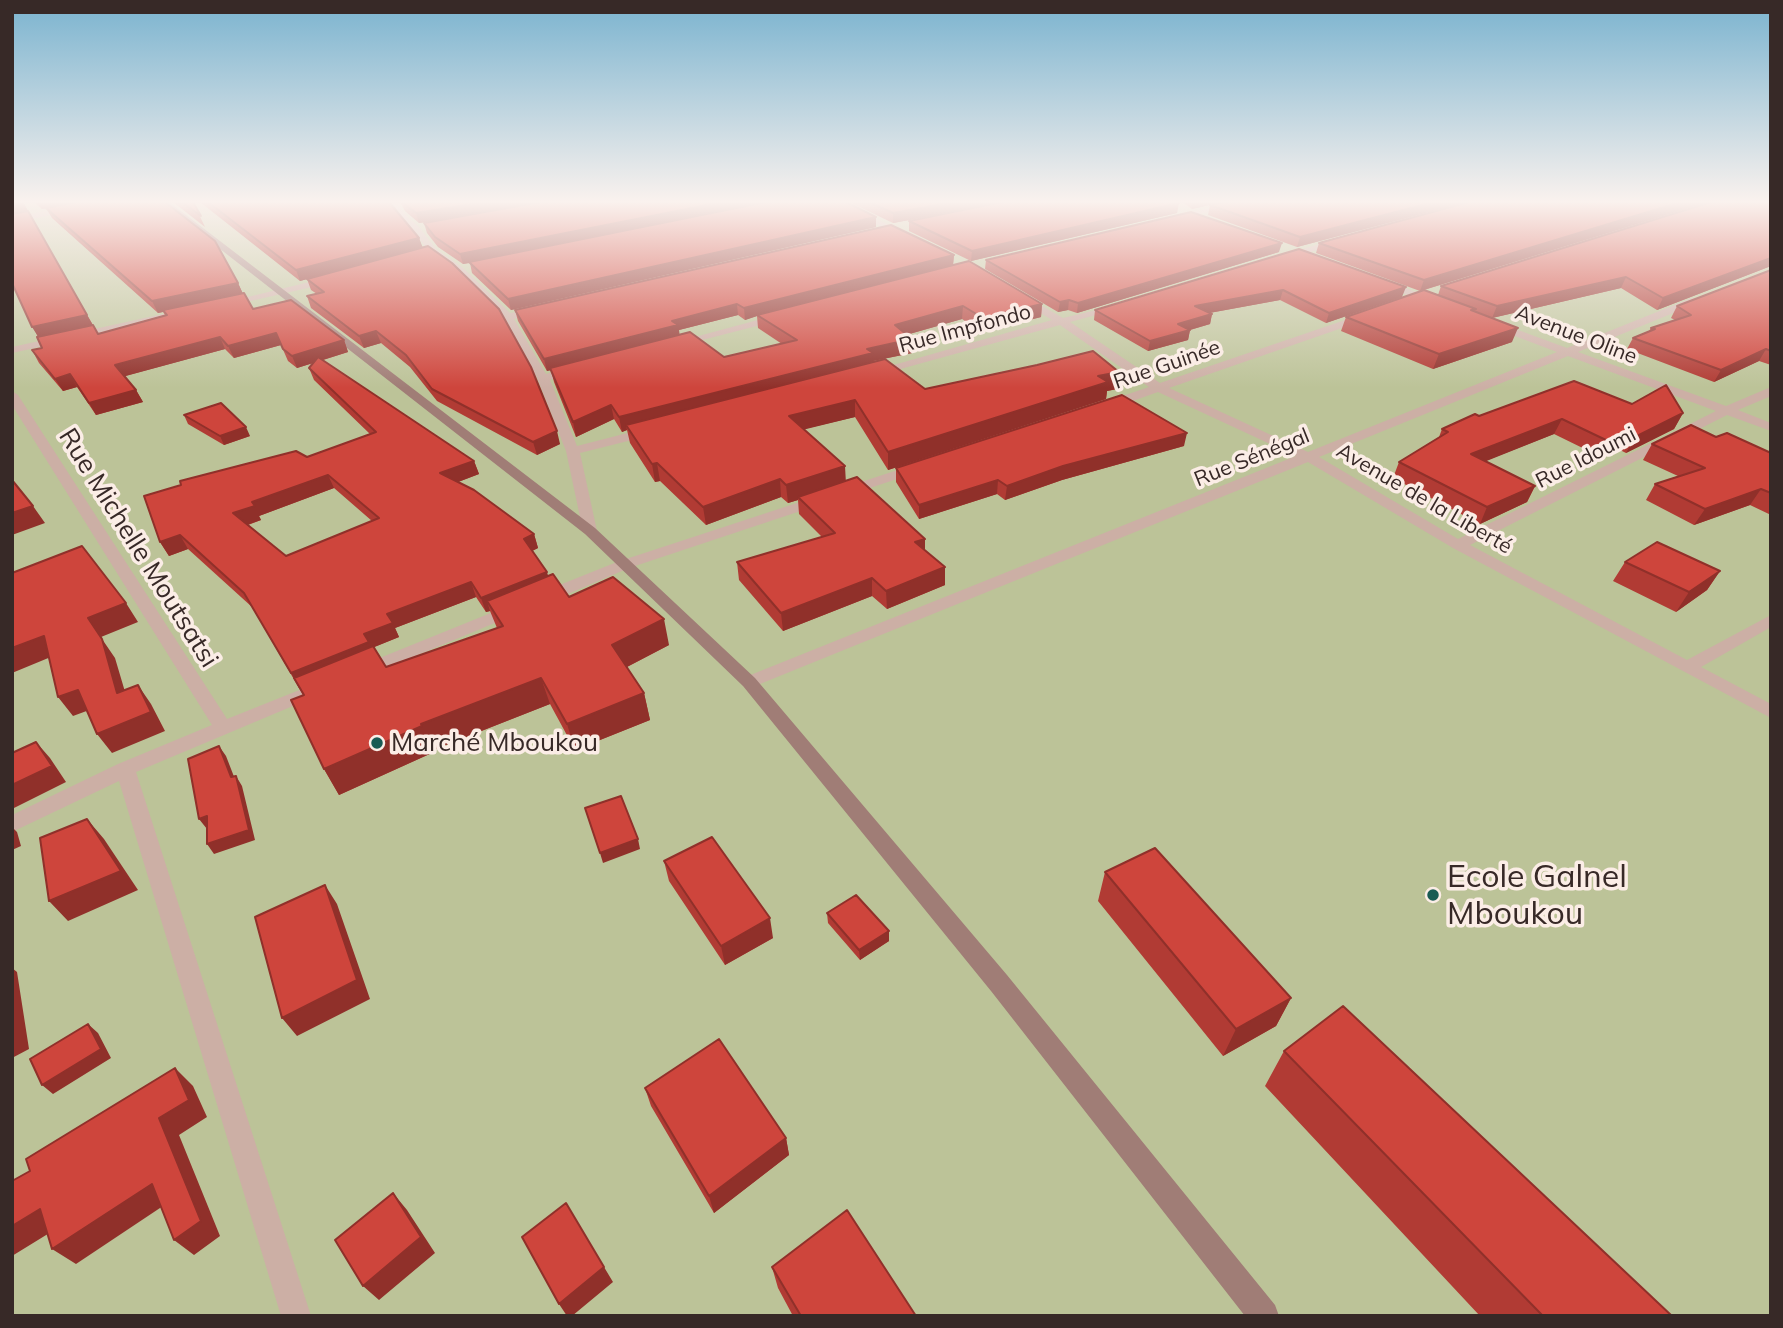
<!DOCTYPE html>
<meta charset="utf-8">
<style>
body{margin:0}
#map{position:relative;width:1783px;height:1328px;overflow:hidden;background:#f3e2d9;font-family:Mulish,sans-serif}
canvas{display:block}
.frame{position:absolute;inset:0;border:14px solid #372927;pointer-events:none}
</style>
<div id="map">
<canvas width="1783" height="1328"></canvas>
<div class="frame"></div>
</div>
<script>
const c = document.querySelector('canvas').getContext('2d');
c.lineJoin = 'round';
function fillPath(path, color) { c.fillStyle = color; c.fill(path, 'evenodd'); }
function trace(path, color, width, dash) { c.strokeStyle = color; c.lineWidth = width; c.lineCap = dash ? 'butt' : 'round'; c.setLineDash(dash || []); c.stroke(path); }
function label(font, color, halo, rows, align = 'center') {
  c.font = font + ' Mulish,sans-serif'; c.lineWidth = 7; c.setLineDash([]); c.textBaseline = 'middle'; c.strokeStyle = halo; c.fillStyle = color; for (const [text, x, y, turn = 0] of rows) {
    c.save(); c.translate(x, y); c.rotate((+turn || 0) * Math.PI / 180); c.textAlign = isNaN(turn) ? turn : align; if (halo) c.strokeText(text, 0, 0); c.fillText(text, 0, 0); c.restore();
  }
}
fillPath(new Path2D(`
 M12,202H1771V1316H12Z`), '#bcc398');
fillPath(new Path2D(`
 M98,202H115L12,223V217Z
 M389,202H397L403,213L419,227L436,249L463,268L510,313L542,308V312L514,319L546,374L574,366L580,370L550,380L577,446L651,427L657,431L656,434L580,453L597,531L595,534H585L583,531L566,451L537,378L504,319L457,272L430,253L413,231L396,216Z
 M833,202H843L911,236L903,238Z
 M1233,202H1247L1174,221L1170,218Z
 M1339,238L1344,241L1342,243L1282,260L1277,257Z
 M330,277L334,278V282L224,307L219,304Z
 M1380,281H1388L1441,302L1432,304L1380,285Z
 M1023,295L1063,318L1122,304V308L1070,322L1160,383L1360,315H1368V319L1169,388L1308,452L1557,352L1491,327V323H1499L1567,348L1692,298H1700V302L1578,352L1726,406L1771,387V396L1738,410L1771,423V431L1727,415L1470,545L1687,660L1771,615V627L1701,667L1771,704V718L1453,548L1308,462L755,686H743L740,682L743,678L1296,456L1158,392L1110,409H1102V403L1149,387L1060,325L875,376L869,372L1052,320L1019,300V296ZM1568,356L1716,411L1458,539L1319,457Z
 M163,314L167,315V319L12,353V347Z
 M780,314L785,317L784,319L675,347L669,344Z
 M12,391L18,395L227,719L307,687H319L322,691L319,695L136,772L311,1316H281L119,781L12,832V815L118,764L212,725L12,405Z
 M916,464L921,465V471L629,568L549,602L543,603L535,598L537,594L617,562Z
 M513,604L519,605L521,609L519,613L367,676H355L352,672L355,668Z`), '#ccafa5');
fillPath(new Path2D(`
 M160,202H169L595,528L755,678L1007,975L1275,1305L1279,1316H1245L991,991L743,686L585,534Z`), '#a07d76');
fillPath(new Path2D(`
 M12,202H23L98,334L165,315L163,312L158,313L52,218L46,208L42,209L34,202H165L238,283L243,294L253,309L344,340L348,352L323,360L474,461L479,474L458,482L534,534L538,548L532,551L548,576L569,597L669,645L627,667L644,693L650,720L575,750L550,704L433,750L434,752L339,795L324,769L303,695L252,607L188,549L169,556L160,542L307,457L370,434L314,380L309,368L313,363L297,368L288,361L281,345L234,358L225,349L125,376L136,390L143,402L96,415L77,387L63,391L39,363L32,350L42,348L38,337L14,286H12ZM334,488L372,521L286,556L248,525L261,520L259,516ZM476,597L486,612L490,611L497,628L386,667L374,647L399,637L395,628Z
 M173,202H193L205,227Z
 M200,202H389L419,238L422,248L560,444L537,455L437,401L410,367L381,343L364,348L311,308L307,296L317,294L311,290L307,279L300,281Z
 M400,202H846L876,227L511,310L472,273L470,263L463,264L438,247L427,233L424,223L441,220L419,223L405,211Z
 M849,202H1178L1177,213L971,261L909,231V221L952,212L893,223Z
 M1182,202H1222L1192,209Z
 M1467,202L1297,247L1208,215L1210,205Z
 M1469,202H1708L1424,290L1438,295L1441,286L1771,202V266L1657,310L1621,288L1492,318L1512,342L1433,369L1341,331L1346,317L1420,291L1316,253L1319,243Z
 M1299,249L1402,297L1326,323L1280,300L1209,313L1212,314L1210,324L1190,330L1188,340L1148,351L1094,320L1095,310Z
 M1279,252L1077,313L1068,310L1058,312L985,269L986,260Z
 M954,255L953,265L1042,304L1041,317L982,332L962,319L906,335L912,353L873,361V363L925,389L1119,372L1117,389L1107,391L1106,399L888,470L855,417L804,429L846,481L925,539V550L945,567V585L887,609L872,596L783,631L739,580L737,562L822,537L799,514L798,500L788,503L781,497L706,525L660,481L655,482L630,443L627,430L622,432L614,419L576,437L554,382L551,370L547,371L518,321L515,310ZM738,315L745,320L757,316L758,328L782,344L724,357L679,335V330Z
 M1771,270V365L1759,361L1714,382L1627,349L1633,338L1649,331L1651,328L1675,320L1671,318L1677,306Z
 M1632,404L1683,413L1674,429L1626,453L1618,449L1599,456L1554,434L1485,461L1535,486L1527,502L1480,524L1393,478L1399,462L1439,437L1442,429L1479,416Z
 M184,415L250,436L224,445L188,424Z
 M1716,437L1771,453V515L1750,505L1694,525L1646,500L1655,484L1678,476L1643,460L1652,444Z
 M1184,446L1062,480L1005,500L997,494L919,519L896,482V468Z
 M1625,562L1720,571L1707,590L1676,612L1613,581Z
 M664,861L773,938L725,965L669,881Z
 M1105,872L1291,998L1276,1026L1223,1056L1098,901Z
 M827,913L889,931V941L860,960L828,923Z
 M1284,1051L1672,1316H1480L1265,1086Z
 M645,1088L786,1138L789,1155L714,1213L651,1106Z
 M772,1267L916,1316H793L778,1288Z`), '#b13b34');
fillPath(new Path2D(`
 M23,202L28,211L12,215V204Z
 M38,202H84L42,209Z
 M486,202H548L419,223L416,213Z
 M722,202H772L463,264L460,254Z
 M955,202H1006L893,223V213Z
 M1193,202H1222L1192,209Z
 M1434,202H1467L1297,247L1300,237Z
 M1681,202H1708L1420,291L1424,280Z
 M1179,203L1177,213L971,261L972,251Z
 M876,217V227L511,310L508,299Z
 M419,238L423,248L300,281L296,270Z
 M1282,243L1279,252L1077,313L1078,303Z
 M954,255L953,265L757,315V316L745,320L744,308Z
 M1771,258V266L1657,310L1663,298Z
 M1626,277L1621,288L1492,318L1497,306Z
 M238,283L243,294L158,313L152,301Z
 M1406,287L1402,297L1326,323L1329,313Z
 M1283,290L1280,300L1193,316L1195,306Z
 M1069,300L1068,310L1058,312L1060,302Z
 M737,304L738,315L679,330L680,337L547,371L544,359L672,321Z
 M1042,304L1041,317L982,332L983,318Z
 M963,306L962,319L895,338V325Z
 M1212,314L1210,324L1176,334L1178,324Z
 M87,315L94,327L39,338L32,327Z
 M1518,328L1512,342L1433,369L1439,354Z
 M1190,330L1188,340L1148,351L1150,341Z
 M376,331L381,343L364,348L359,336Z
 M276,333L281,345L234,358L228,346Z
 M220,337L225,349L122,377L115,365Z
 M912,339V353L873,361V367L626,425L627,430L622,432L619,417L867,349Z
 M344,340L348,352L297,368L292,356Z
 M1766,349L1759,361L1714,382L1721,370Z
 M1119,372L1117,389L1107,391L1106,399L888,470V452L1098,376Z
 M70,374L77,387L63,391L55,379Z
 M136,390L143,402L96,415L89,403Z
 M855,400V417L790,433L789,416Z
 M611,405L614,419L576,437L573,422Z
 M1683,413L1674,429L1626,453L1635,437Z
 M1562,419L1554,434L1464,470L1471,454Z
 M246,427L250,436L224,445L220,436Z
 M557,431L560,444L537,455L533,442Z
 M1187,433L1184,446L1062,480L1005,500L1007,486L1063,466Z
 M1626,433L1618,449L1599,456L1608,441Z
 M474,461L479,474L445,487L440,473Z
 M657,463L660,481L655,482L652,464Z
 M845,466L846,484L798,497V500L788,503L786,485Z
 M328,475L334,488L259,516L261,520L241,527L233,513L252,502Z
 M780,479L781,497L706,525L703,507Z
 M998,480L997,494L919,519V505Z
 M1535,486L1527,502L1480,524L1487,507Z
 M1761,489L1750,505L1694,525L1705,509Z
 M33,506L45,523L12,535V513Z
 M534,534L538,548L528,553L524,539Z
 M180,535L188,549L169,556L160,542Z
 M925,539V557L915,542Z
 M945,567V585L887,609L886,591Z
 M1720,571L1707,590L1676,612L1689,592Z
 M547,572L551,586L487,601L490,611L486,612L481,598Z
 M872,578V596L783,631L781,613Z
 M471,582L476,597L395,628L399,637L372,648L299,688L291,673L364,634L387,614Z
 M126,603L138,622L101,637L88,618Z
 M664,619L669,645L619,671L612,645Z
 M44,636L58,654L12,673V648Z
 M102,639L115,658L131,712L117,693Z
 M541,678L550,704L433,750L434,752L339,795L324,769L421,724Z
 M138,685L151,704L165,731L112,753L97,734Z
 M78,690L92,709L73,716L58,697Z
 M644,693L650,720L575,750L567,724Z
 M36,742L50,758L66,782L12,809V785Z
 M219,746L226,756L238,787L231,777Z
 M236,776L242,786L255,840L214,854L207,844Z
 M207,816V829L199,819Z
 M87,819L104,839L138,890L68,921L49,901Z
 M12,827L17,832L21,846L12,850Z
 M638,839L640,849L603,863L600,853Z
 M325,885L337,904L370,999L297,1036L282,1018Z
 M770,918L773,938L725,965L721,946Z
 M889,931V941L860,960L859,950Z
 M12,968L17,972L29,1049L12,1058Z
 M1291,998L1276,1026L1223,1056L1236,1029Z
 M88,1024L98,1033L111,1058L53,1094L42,1085Z
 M175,1068L193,1086L207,1117L179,1135L220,1236L194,1255L174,1240L159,1118Z
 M786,1138L789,1155L714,1213L709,1196Z
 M152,1184L172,1200L76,1264L52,1249Z
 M393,1193L407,1210L435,1253L379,1300L363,1286Z
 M40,1209L64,1224L12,1256V1226Z
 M604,1267L613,1282L572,1316H567L559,1304Z`), '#90302a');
const building = new Path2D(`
 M75,202H165L215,241L238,283L152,301L46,208Z
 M182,202H193L201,216Z
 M208,202H389L419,238L296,270Z
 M402,202H486L416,213Z
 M540,202H722L460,254L435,237L424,223Z
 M766,202H846L876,217L508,299L469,262Z
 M869,202H955L893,213Z
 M1002,202H1178L1179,203L972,251L909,221Z
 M1223,202H1434L1300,237L1210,205Z
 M1469,202H1681L1424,280L1319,243Z
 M1711,202H1771V258L1663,298L1626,277L1497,306L1441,286Z
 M28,211L87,315L32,327L12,283V214Z
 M1191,212L1282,243L1078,303L1069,300L1060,302L986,260Z
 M891,225L954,255L744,308L737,304L672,321L678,325L544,359L515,310Z
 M428,246L452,263L499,309L531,367L557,431L533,442L432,389L406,355L376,331L359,336L307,296L324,292L307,279Z
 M1299,249L1406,287L1329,313L1283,290L1195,306L1212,314L1178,324L1190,330L1150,341L1095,310Z
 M969,261L1042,304L983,318L963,306L895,325L912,339L867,349L873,353L619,417L611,405L573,422L550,368L690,332L724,357L797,340L757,315Z
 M1771,270V351L1766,349L1721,370L1633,338L1655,329L1651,328L1691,315L1677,306Z
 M1424,290L1476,309L1471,310L1518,328L1439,354L1346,317Z
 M244,293L253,309L291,300L344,340L292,356L283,349L276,333L228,346L220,337L115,365L136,390L89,403L70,374L55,379L32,350L42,348L37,337L93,325L98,334L167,315L163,310Z
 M1093,351L1119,372L1098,376L1108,382L888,452L855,400L789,416L845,466L786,485L780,479L703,507L657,463L652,464L626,425L885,359L925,389L1037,365Z
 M318,357L474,461L440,473L474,490L534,534L524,539L547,572L481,598L471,582L387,614L393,623L364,634L369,642L291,673L244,593L180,535L160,542L144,496L181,485L180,481L296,451L307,457L376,432L309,368ZM328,475L379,518L286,556L233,513L255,506L252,502Z
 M1574,381L1632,404L1666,385L1683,413L1635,437L1626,433L1608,441L1562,419L1471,454L1535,486L1487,507L1399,462L1448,432L1442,429L1475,414L1479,416Z
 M1122,395L1187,433L1063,466L1007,486L998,480L919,505L896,468Z
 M221,403L246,427L220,436L184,415Z
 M1691,425L1716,437L1727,433L1771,453V493L1761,489L1705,509L1655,484L1705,468L1652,444Z
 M857,477L925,539L915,542L945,567L886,591L872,578L781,613L737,562L835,533L798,497Z
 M12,480L33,506L12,513Z
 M1657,542L1720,571L1689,592L1625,562Z
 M82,546L126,603L88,618L102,639L117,693L138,685L151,712L97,734L78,690L58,697L44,636L12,648V573Z
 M553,574L569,597L613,577L664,619L612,645L644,693L567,724L541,678L421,724L422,726L324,769L291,700L304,695L294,678L373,646L386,667L503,626L487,601Z
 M36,742L52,766L12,785V753Z
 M219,746L231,777L236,776L249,830L207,844V816L199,819L188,759Z
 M621,796L638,839L600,853L585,808Z
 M87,819L121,871L49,901L40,838Z
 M712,837L770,918L721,946L664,861Z
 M1155,848L1291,998L1236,1029L1105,872Z
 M325,885L357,980L282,1018L255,917Z
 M856,895L889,931L859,950L827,913Z
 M1343,1006L1672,1316H1543L1284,1051Z
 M88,1024L101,1049L42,1085L30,1059Z
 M719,1039L786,1138L709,1196L645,1088Z
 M175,1068L189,1100L159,1118L201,1221L174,1240L152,1184L52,1249L40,1209L12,1226V1181L30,1171L26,1159Z
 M393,1193L421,1237L363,1286L335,1240Z
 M566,1203L604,1267L559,1304L522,1237Z
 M847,1210L916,1316H801L772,1267Z`);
fillPath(building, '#ce453c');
trace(building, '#90302a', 2);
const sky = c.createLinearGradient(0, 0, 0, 388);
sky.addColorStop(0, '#7ab3cf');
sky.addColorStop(0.52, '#faf2ee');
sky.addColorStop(1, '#faf2ee00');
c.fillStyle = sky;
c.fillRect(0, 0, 1783, 388);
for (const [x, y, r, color] of [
 [377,743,7,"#195b54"],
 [1433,895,7,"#195b54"]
]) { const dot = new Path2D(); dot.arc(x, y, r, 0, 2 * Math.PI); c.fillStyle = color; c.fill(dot); trace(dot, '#fbede6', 2.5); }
label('21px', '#372927', '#fbede6', [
 ["Rue Impfondo",965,329,-15],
 ["Avenue Oline",1576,335,21],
 ["Rue Guinée",1167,365,-19],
 ["Rue Sénégal",1252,458,-22],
 ["Rue Idoumi",1586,458,-27],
 ["Avenue de la Liberté",1424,499,30]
]);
label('26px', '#372927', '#fbede6', [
 ["Rue Michelle Moutsatsi",138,548,58]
]);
label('26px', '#372927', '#fbede6', [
 ["Marché Mboukou",391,743]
], 'left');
label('32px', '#372927', '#fbede6', [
 ["Ecole Galnel",1447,877],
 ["Mboukou",1447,914]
], 'left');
</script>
